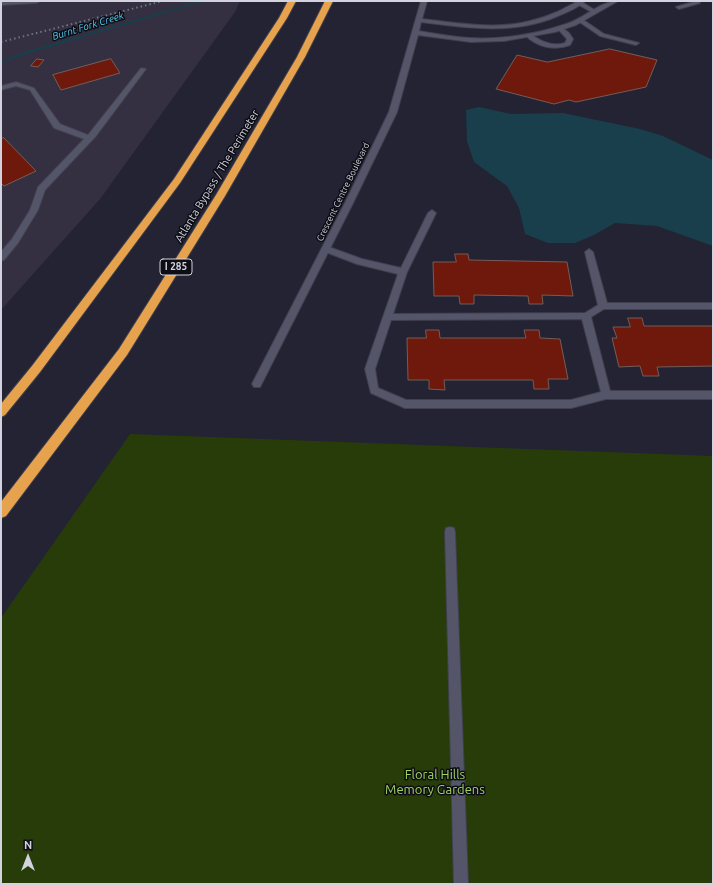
<!DOCTYPE html>
<style>
body{margin:0}
#map{position:relative;width:714px;height:885px;overflow:hidden;background:#232334;font-family:Ubuntu,sans-serif}
canvas{display:block}
.frame{position:absolute;inset:0;border:2px solid #d2d3de;pointer-events:none}
.north{position:absolute;left:8px;top:837px;width:40px;height:40px;-webkit-text-stroke:3px #0d0d15;paint-order:stroke;rotate:0deg;font-size:11px;font-weight:700;line-height:16px;text-align:center;color:#d2d3de}
.north::after{content:'';display:block;margin:auto;width:14px;height:18px;background:#d2d3de;clip-path:polygon(50% 0,100% 100%,50% 72%,0 100%)}
</style>
<div id="map">
<canvas width="714" height="885"></canvas>
<div class="frame"></div>
<div class="north">N</div>
</div>
<script>
const c = document.querySelector('canvas').getContext('2d');
c.lineJoin = 'round';
function fillPath(path, color) { c.fillStyle = color; c.fill(path, 'evenodd'); }
function trace(path, color, width, dash) { c.strokeStyle = color; c.lineWidth = width; c.lineCap = dash ? 'butt' : 'round'; c.setLineDash(dash || []); c.stroke(path); }
function label(font, color, halo, rows, align = 'center') {
  c.font = font + ' Ubuntu,sans-serif'; c.lineWidth = 3; c.setLineDash([]); c.textBaseline = 'middle'; c.strokeStyle = halo; c.fillStyle = color; for (const [text, x, y, turn = 0] of rows) {
    c.save(); c.translate(x, y); c.rotate((+turn || 0) * Math.PI / 180); c.textAlign = isNaN(turn) ? turn : align; if (halo) c.strokeText(text, 0, 0); c.fillText(text, 0, 0); c.restore();
  }
}
fillPath(new Path2D(`
 M1,1H240L235,12L100,199L1,310Z`), '#343041');
fillPath(new Path2D(`
 M130,434L713,456V884H1V618Z`), '#283c09');
fillPath(new Path2D(`
 M479,107L511,114L563,113L640,129L663,136L713,160V246L657,226L615,223L594,235L575,243H548L525,234L519,208L507,186L474,162L467,141L466,110Z`), '#183f4b');
fillPath(new Path2D(`
 M200,1H206L26,54L1,63V61L24,52Z`), '#183f4b');
const building = new Path2D(`
 M610,49L657,60L646,87L576,102L569,100L554,104L496,89L517,55L547,62Z
 M37,59L44,60L38,67L31,66Z
 M111,59L120,73L61,90L53,75Z
 M4,138L36,171L4,186L1,183V139Z
 M455,254H468L469,260L567,262L573,296L542,295L543,304H529L528,296L474,295V304H460L459,296H434L433,262H456Z
 M628,318H642L644,326H713V366L657,367L659,376H643L640,366L619,367L612,338H617L613,327H630Z
 M426,330H439L440,338H526L524,330H539L540,338L560,339L568,379H548L549,389H534L533,380H444L445,390L429,389V380H408L407,338H426Z`);
fillPath(building, '#6e190b');
trace(building, '#745d58', 1);
const lane = new Path2D(`
 M1,1H40L37,3L1,5Z
 M572,1H580L598,12L593,13Z
 M692,1H698L700,3L679,9L676,7L693,2Z
 M578,19H582L604,34L639,43L636,45L600,36L578,21Z
 M560,26L569,33L573,39L570,45C554,51 537,47 525,35L530,34C541,41 552,47 565,43L567,39L557,28Z
 M141,68L146,69L96,136L45,190L38,210L18,243L4,260L1,261V252L12,239L30,210L38,187L84,139L54,128L30,90L16,86L1,90V86L16,82L34,88L60,124L88,135Z
 M432,210L436,213L407,272L393,314L585,313L598,305L585,252L589,249L593,252L607,303H713V309H604L591,317L610,391H713V399H606L571,408H405L371,393L365,369L398,274L357,264L323,251L322,249L326,246L362,259L401,268L428,213ZM582,319L601,392L571,400H406L378,388L375,369L391,320Z
 M450,527L454,528L455,532L468,884H454L445,532L446,528Z`);
const street = new Path2D(`
 M421,1H427L422,19C457,23 496,30 530,21C539,19 548,16 557,12C566,8 575,1 585,1C578,8 567,12 558,16C514,35 468,28 421,22L419,31C436,34 453,37 470,38C501,40 537,34 566,24C584,19 600,1 618,1L576,25L555,32L504,41L471,42L418,35L397,112L353,203L260,387H254L252,384L345,203L389,112Z`);
const highway = new Path2D(`
 M288,1H296L287,18L180,183L40,372L5,415L1,417V404L32,366L174,179L279,18Z
 M325,1H333L305,57L225,196L127,355L6,516L1,518V502L119,349L216,195L297,57Z`);
trace(lane, '#40404e', 2);
trace(street, '#40404e', 2);
trace(highway, '#40404e', 2);
fillPath(lane, '#555569');
fillPath(street, '#555569');
fillPath(highway, '#e7a24e');
trace(new Path2D(`
 M1,42L163,1`), '#727381', 2, [1.5, 3]);
label('9px', '#d2d3de', '#0d0d15', [
 ["Crescent Centre Boulevard",343,192,-64]
]);
label('italic 10px', '#52cff4', '#0d0d15', [
 ["Burnt Fork Creek",88,26,-17]
]);
for (const [x, y, w] of [
 [176,267,32]
]) { const box = new Path2D(); box.roundRect(x - w / 2, y - 8, w, 16, 3); c.fillStyle = '#0d0d15'; c.fill(box); trace(box, '#d2d3de', 1); }
label('bold 10px', '#d2d3de', null, [
 ["I 285",176,267]
]);
label('11px', '#d2d3de', '#0d0d15', [
 ["Atlanta Bypass / The Perimeter",217,176,-59]
]);
label('13px', '#a1d262', '#0d0d15', [
 ["Floral Hills",435,775],
 ["Memory Gardens",435,790]
]);
</script>
